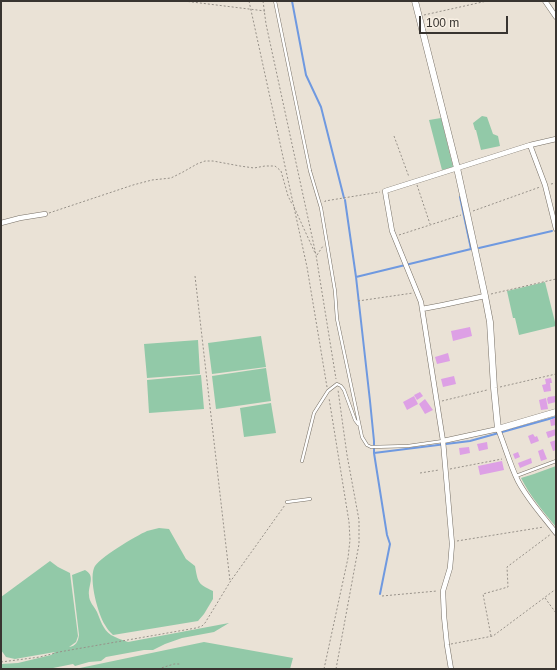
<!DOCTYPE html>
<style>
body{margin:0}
#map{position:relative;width:557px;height:670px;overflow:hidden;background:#eae2d6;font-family:Helvetica,sans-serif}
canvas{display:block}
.frame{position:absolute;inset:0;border:2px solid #383430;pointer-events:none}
.scale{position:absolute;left:419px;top:16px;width:89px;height:18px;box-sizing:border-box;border:2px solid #383430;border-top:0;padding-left:5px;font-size:12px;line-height:14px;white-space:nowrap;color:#383430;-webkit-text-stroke:3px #f8efe3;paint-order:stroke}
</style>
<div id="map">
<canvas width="557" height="670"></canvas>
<div class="frame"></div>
<div class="scale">100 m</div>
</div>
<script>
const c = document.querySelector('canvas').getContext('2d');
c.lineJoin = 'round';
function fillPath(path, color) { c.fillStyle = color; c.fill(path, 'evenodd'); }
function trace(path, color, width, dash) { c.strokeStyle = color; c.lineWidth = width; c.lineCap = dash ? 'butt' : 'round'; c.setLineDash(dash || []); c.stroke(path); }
fillPath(new Path2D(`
 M482,116L487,117L493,134L498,136L500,146L481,150L476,130H475L473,123Z
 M441,118L453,167L442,170L429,120Z
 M545,282L556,326L519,335L515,318H513L507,291Z
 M261,336L266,367L212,374L208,343Z
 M198,340L200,374L147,378L144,344Z
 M266,368L271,401L216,409L212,376Z
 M201,375L204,409L149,413L147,380Z
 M271,403L276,433L244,437L240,408Z
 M556,466V527C543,511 530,496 521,478L534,474Z
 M159,528L169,529L186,559L195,566C198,583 198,584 213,591V599L204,614L198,621L113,635C110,632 107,629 105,625C98,614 89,581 94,568C98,558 136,536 147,531C151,530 155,529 159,528Z
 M50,561L58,567L70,573L78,636L76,642L69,647C76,646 78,642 79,635L72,575L85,570C96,576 88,585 89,595C89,602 94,606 97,612C100,619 103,630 111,635C116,638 123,640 128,642L229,623L214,632L182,638L165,644L153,650H144L106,657L101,661L89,662L75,666L73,664L48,669H1V664L18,663L51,655L55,652L15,659L6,657L1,650V597Z
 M204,642L293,658L290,669H75Z`), '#92c9a8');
trace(new Path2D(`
 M292,1L306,75L321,107L344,198
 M345,200L356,277L370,401L374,441V453L387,535L390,544L380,594
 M479,248L552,231
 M356,277L471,249L460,197
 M374,453L470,441L556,417`), '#6f99e0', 2);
fillPath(new Path2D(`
 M470,327L472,336L453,341L451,331Z
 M448,353L450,361L437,364L435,357Z
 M454,376L456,384L443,387L441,379Z
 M551,378L552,383H550L551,391L544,392L542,385L546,384L545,379Z
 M420,392L423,396L417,400L414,395Z
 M414,396L418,404L407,410L403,402Z
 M555,396L556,402L548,404L547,399L548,397Z
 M546,398L548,409L541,410L539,400Z
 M425,399L433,410L425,414L419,404Z
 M556,418V425L551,426L550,420H552V419Z
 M556,429V435L548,438L546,432Z
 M533,434L535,437L537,436L539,441L531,444L528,436Z
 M556,440V450L553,451L550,442Z
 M487,442L488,449L479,451L477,444Z
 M469,447L470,453L460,455L459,448Z
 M543,449L547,459L541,461L538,451Z
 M518,452L520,457L515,459L513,454Z
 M531,458L532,463L520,468L518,463Z
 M502,461L504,470L480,475L478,466Z`), '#dda0e5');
const service = new Path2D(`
 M275,1L310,171L321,208L335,291L337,319L362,437L367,445L371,447L408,446L443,441
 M302,461L314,413L328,391L337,384L341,386L344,390L355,420L358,424
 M516,476L556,461
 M287,502L310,499`);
const minor = new Path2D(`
 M545,1L556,17
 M530,145L545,185L556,229
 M1,223L20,218L45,214
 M422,309L443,305L485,296
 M443,441L498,429C505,446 510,465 518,481C528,500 543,516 556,533
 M451,669L447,645L444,616L443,591L450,568L452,544L443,441L421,302L392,231L385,191L530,145L556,139`);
const tertiary = new Path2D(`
 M415,1L457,168L485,296L490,322L494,388L498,429L556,412`);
trace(service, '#766f65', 3.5);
trace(minor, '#766f65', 5.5);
trace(tertiary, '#766f65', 7);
trace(new Path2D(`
 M184,1L265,11
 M249,1L307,267L327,387
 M263,1L266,24L279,84L316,255L336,379
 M424,15L487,1
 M394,136L409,177
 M551,184L556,183
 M417,185L430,224
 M325,202V201L380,192
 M294,207L315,253
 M473,211L540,187
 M49,213L133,185L152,180L171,178L183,172L197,164L205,161H213L240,166L254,168L265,166H275L281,171L288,196L292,204
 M399,235L461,215
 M317,255L323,246
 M195,276L230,581
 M491,294L556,279
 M358,301L413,293
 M500,387L556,374
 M442,401L487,390
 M450,469L502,459
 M420,473L439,470
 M457,541L544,527
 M382,596L437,591
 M545,598L556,613
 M491,636L483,594L508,587L507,567L551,534
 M451,644L493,636L556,589
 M1,657L2,661
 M1,662L40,657L59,652L196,628L202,626L205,623L230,582L285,505
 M158,669L174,664H180
 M324,669L348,558L350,540L349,522L329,398
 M336,669L359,544V520L347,455L338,390`), '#979189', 1, [2, 2]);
trace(service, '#fff', 2.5);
trace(minor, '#fff', 4.5);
trace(tertiary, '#fff', 6);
</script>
